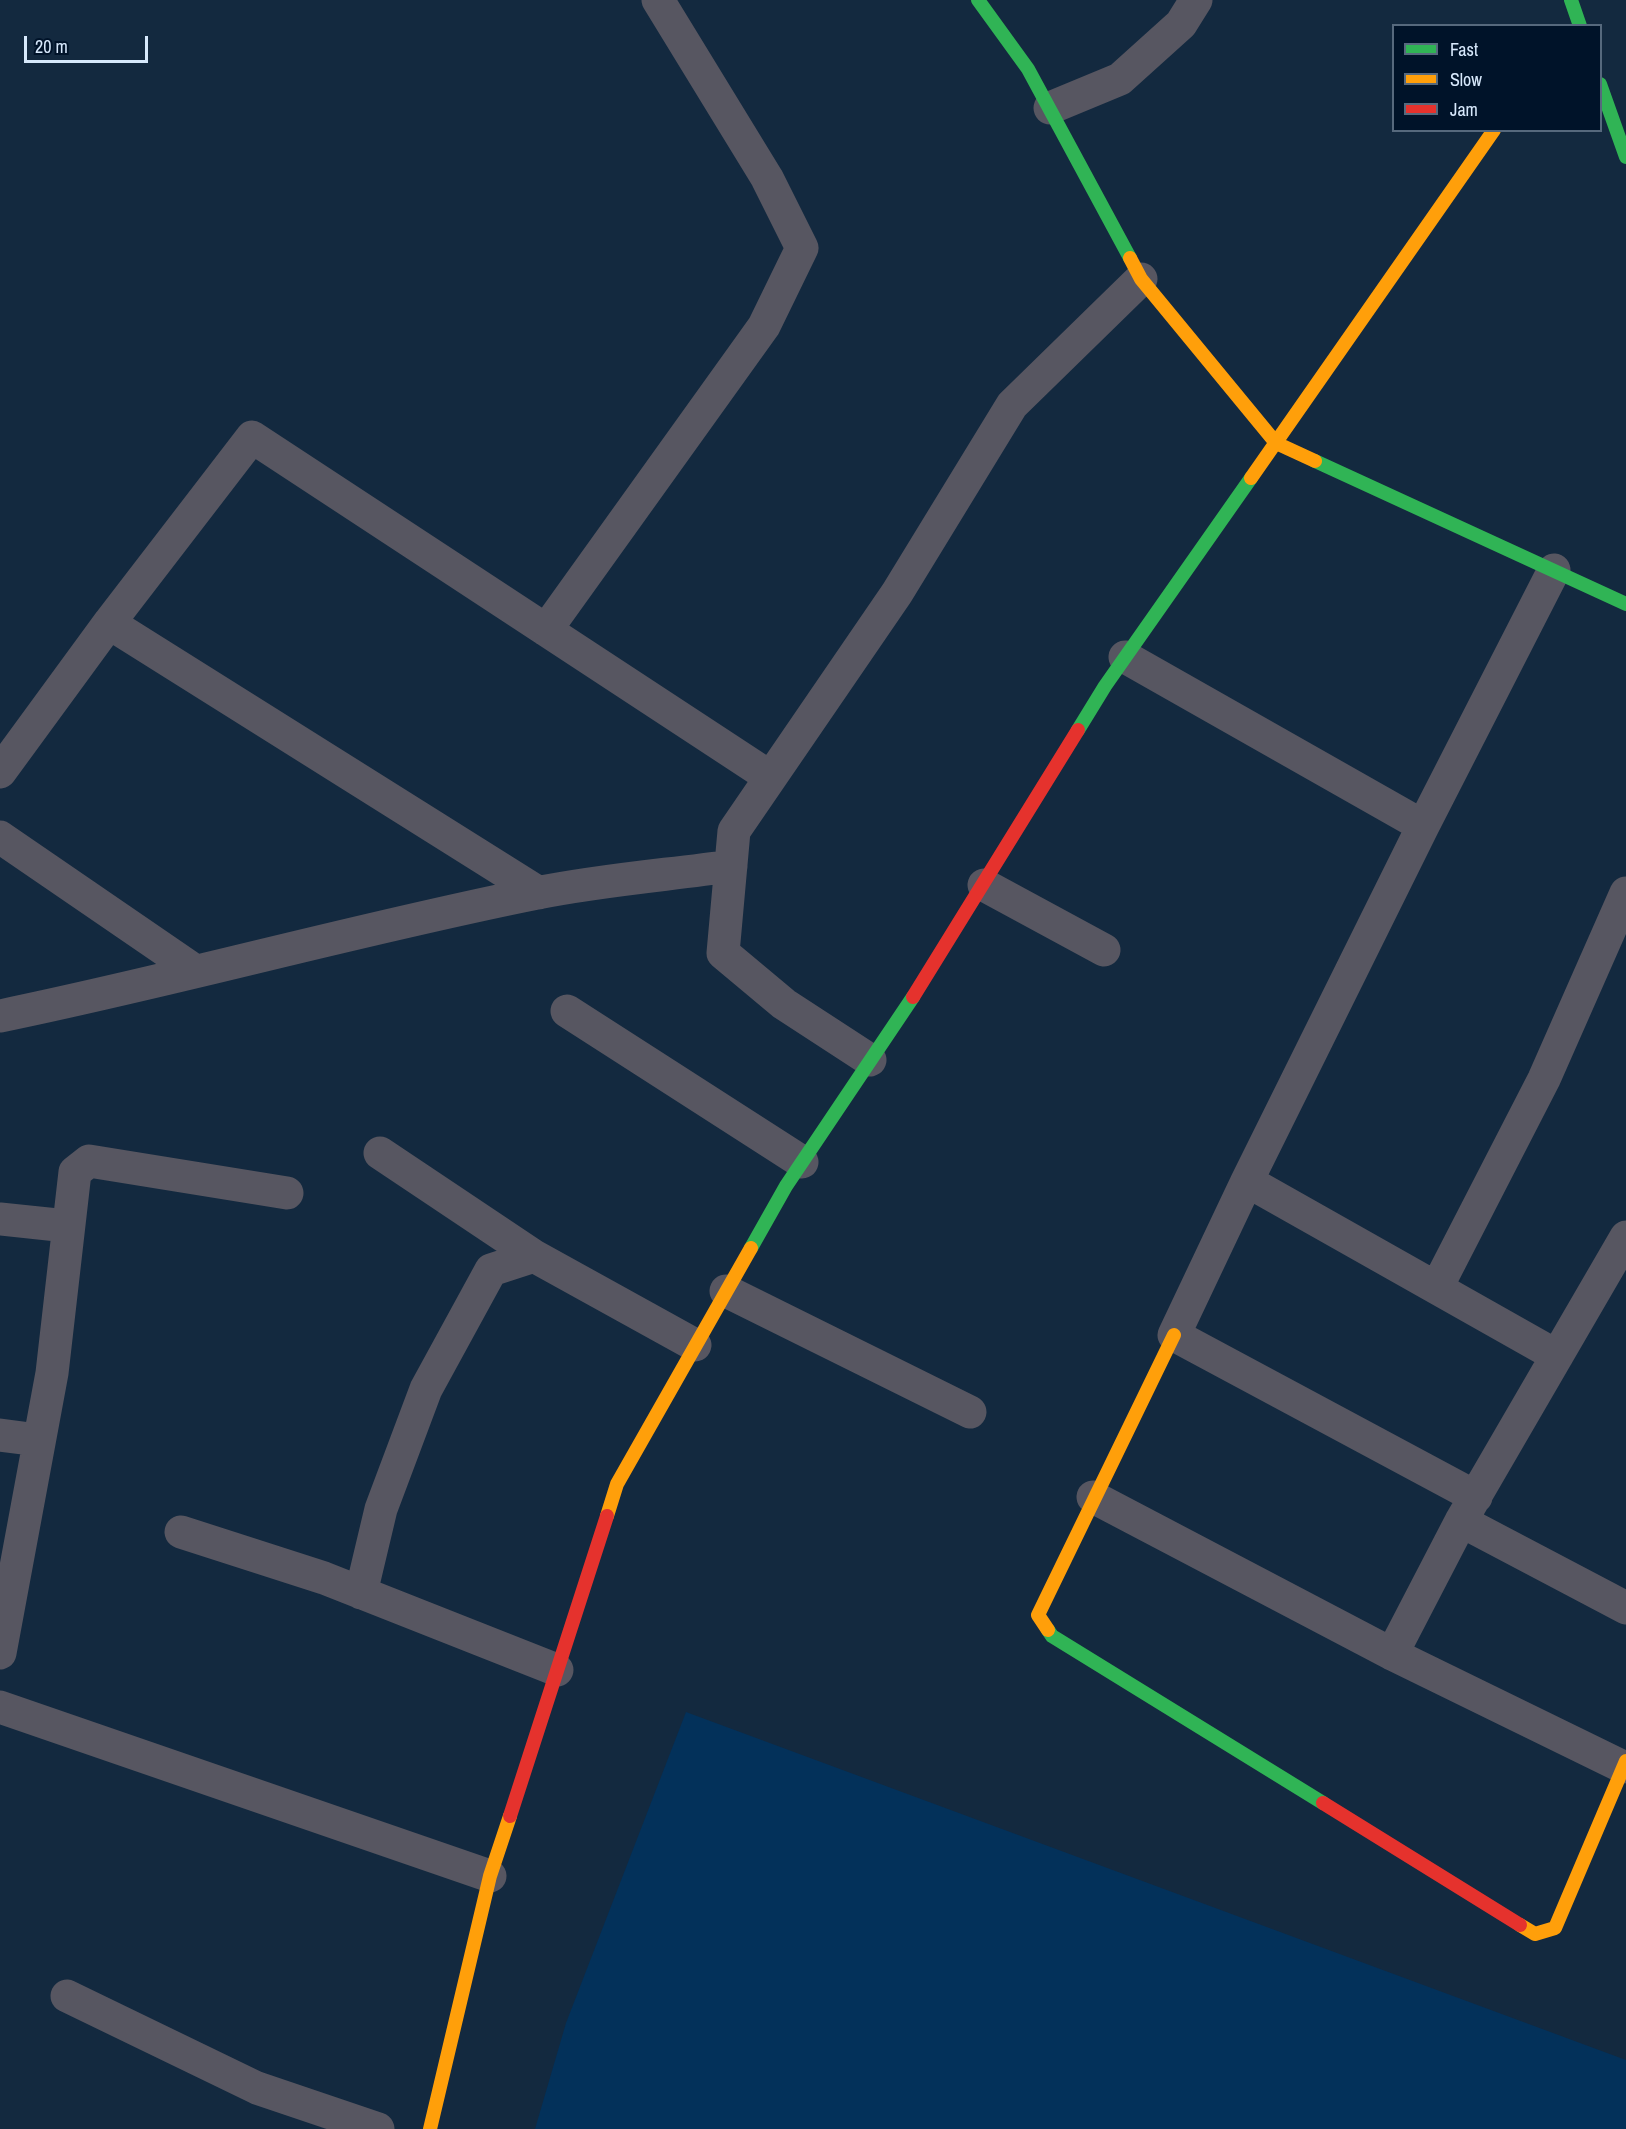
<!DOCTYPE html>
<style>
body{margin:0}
#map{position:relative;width:1626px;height:2129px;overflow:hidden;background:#13293f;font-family:"Archivo Narrow",sans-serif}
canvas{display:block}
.legend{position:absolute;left:1392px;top:24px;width:210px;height:108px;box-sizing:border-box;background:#001329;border:2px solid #56697d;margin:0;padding:8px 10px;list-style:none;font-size:18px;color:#d7e9fc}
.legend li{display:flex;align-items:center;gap:12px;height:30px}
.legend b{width:30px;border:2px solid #56697d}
.scale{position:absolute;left:24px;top:36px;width:124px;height:27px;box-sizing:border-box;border:3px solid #d7e9fc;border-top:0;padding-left:8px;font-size:18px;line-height:21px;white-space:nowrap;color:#d7e9fc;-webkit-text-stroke:4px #001329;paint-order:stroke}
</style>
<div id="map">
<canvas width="1626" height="2129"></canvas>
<ul class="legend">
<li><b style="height:8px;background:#30b455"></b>Fast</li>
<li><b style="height:8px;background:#ff9f0a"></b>Slow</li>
<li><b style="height:8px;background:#e5322d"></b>Jam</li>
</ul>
<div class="scale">20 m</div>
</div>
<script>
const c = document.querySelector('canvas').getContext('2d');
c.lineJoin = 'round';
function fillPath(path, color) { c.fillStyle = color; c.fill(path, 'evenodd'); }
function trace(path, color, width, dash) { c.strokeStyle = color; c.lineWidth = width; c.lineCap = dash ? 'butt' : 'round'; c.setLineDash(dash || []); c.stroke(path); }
fillPath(new Path2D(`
 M686,1712L1626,2060V2129H535L566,2023Z`), '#03315a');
trace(new Path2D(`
 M1050,108L1120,79L1181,24L1196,0
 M1554,570L1423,826L1247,1181L1557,1356
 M109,623L539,893
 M546,630L764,326L802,248L767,178L658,0
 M1125,657L1423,826
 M0,772L109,623L252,437L770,777
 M0,837L194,970
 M984,885L1104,950
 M567,1011L802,1162
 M0,1016C180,979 357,929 537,893C601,880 667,875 731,866
 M870,1060L784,1004L723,953L734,831L897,593L1012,405L1141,279
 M380,1153L534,1256L695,1345
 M1247,1181L1174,1335L1476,1497
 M0,1219L67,1226
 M1437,1287L1544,1079L1626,893
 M726,1291L970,1412
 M0,1435L38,1440
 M1093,1497L1392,1654L1623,1767
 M1461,1521L1626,1608
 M181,1532L324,1578L557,1670
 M361,1593L381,1509L426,1389L491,1270L534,1256
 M0,1653L52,1373L75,1172L89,1161L287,1193
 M1392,1654L1461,1521L1626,1237
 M0,1707L490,1876
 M67,1996L257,2088L378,2129`), '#575661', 33);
trace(new Path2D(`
 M978,0L1028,69L1130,258
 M1571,0L1580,26
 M1600,84L1626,157
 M1315,461L1626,604
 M1078,730L1105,686L1251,478
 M751,1248L786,1186L913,997
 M1048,1630L1052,1636L1323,1803`), '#30b455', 14);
trace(new Path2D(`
 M1130,258L1141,279L1276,443L1315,461
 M1251,478L1494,130
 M607,1516L617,1484L751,1248
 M1048,1630L1038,1615L1174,1335
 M1520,1925L1535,1934L1555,1928L1626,1761
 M430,2129L490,1876L510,1816`), '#ff9f0a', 14);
trace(new Path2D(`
 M913,997L1078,730
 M1323,1803L1520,1925
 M510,1816L607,1516`), '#e5322d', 14);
</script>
